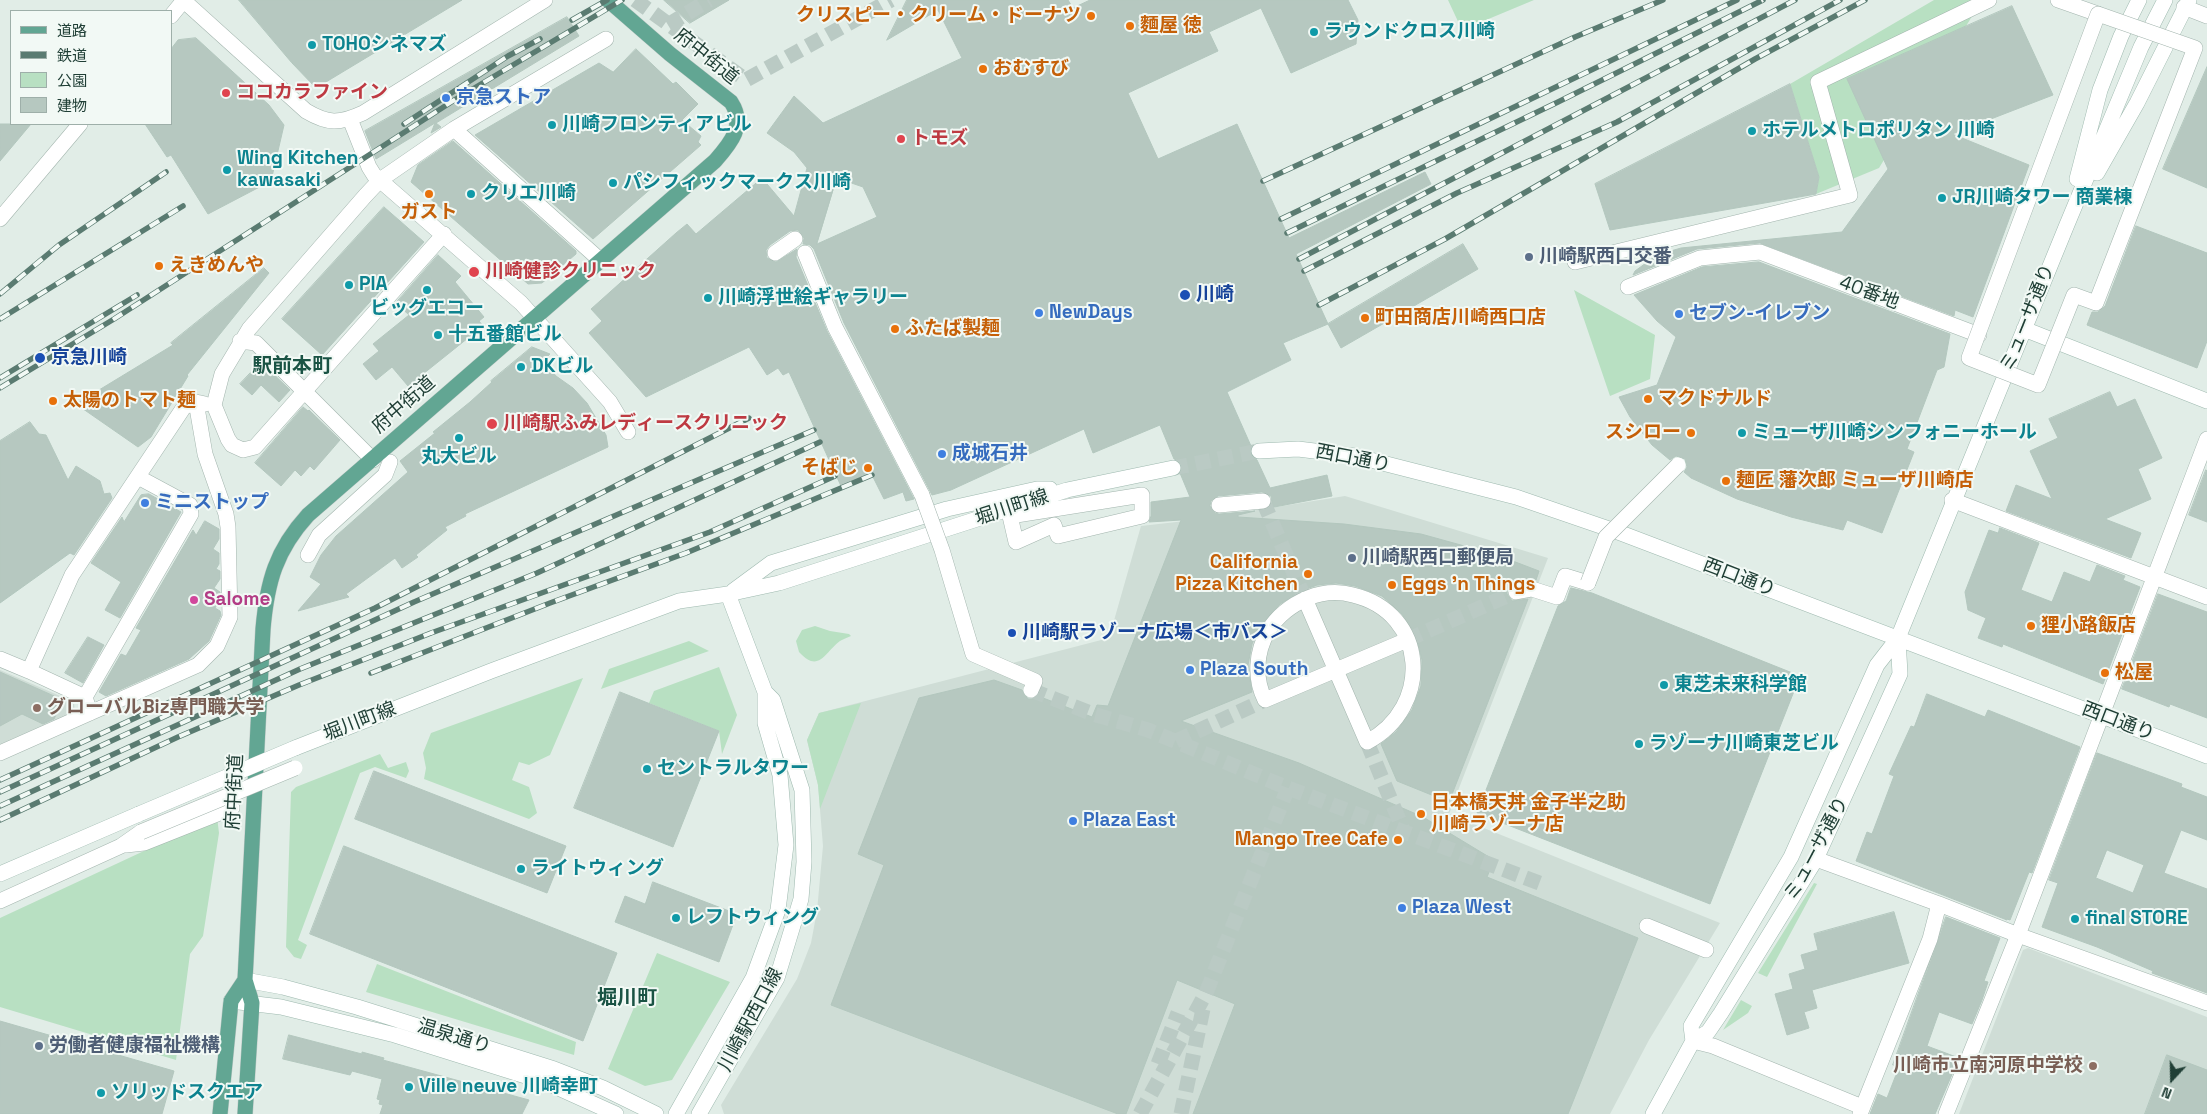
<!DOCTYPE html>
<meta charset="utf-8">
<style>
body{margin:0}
#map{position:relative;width:2207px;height:1114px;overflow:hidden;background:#e1ede7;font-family:"Space Grotesk","Noto Sans JP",sans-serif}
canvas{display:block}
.legend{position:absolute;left:10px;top:10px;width:162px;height:115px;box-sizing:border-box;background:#f2f9f5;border:1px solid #9eafa9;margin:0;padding:6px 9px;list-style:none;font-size:15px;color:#203f36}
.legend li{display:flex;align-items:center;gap:10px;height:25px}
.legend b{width:25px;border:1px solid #9eafa9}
.north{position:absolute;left:2147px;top:1054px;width:50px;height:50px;-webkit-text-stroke:4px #f2f9f5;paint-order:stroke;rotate:201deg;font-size:14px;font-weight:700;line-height:20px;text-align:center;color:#203f36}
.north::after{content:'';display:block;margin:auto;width:18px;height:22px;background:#203f36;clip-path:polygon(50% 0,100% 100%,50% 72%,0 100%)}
</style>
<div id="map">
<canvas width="2207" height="1114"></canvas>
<ul class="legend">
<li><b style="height:6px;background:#62a693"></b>道路</li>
<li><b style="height:6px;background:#5a7b71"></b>鉄道</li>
<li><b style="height:14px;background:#b8e0c2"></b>公園</li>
<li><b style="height:14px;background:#b6c8c0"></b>建物</li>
</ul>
<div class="north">N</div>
</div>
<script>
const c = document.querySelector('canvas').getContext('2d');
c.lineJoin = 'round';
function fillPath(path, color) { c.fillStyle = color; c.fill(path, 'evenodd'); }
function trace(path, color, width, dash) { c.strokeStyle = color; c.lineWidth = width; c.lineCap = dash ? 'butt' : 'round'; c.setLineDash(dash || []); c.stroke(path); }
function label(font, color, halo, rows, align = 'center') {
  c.font = font + ' "Space Grotesk","Noto Sans JP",sans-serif'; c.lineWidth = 4; c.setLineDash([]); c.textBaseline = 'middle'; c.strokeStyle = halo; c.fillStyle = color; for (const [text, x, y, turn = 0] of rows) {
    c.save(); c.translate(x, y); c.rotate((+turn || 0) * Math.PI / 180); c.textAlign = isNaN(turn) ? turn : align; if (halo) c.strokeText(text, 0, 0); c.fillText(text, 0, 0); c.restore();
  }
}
fillPath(new Path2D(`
 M1345,496L1548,558L1449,814L1720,923L1649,1040L1610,1114H724L721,1105L797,979L811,943L817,911L823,846L818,785L807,740L819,713L1109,638L1141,526L1194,520Z
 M0,670L74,702L75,715L0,748Z
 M2028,948L2207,1017V1114H1959L2023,950Z`), '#cfddd6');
fillPath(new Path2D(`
 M1448,0H1534L1462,30Z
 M1934,0H1982L1879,168L1816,194L1819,177L1790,84Z
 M1574,290L1655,335L1650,379L1610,396Z
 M815,626L830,631L849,634L851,636C847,638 843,639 840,641C825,652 819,674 799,652L796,641L802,630Z
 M689,641L709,651L601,689L609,669Z
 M719,667L737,715L722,754L719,731L649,703L654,691Z
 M583,678L550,755L529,765L519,762L512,780L529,787L537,813L529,819L424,779L426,768L423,753L431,733Z
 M861,703L820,809L818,785L807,740L819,713Z
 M380,754L388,768L406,762L409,771L406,778L375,767L360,773L298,940L307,945L301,959L294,957L286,947L291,792L296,787Z
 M217,817L219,833L203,936L190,954L176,1060L0,1007V918Z
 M1814,883L1817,884L1767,977L1758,973Z
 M657,953L730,982L672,1080L645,1086L608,1069Z
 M377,964L576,1042L574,1055L366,992Z
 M1741,1000L1752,1006L1748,1013L1723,1030Z`), '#b8e0c2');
const building = new Path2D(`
 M239,0H462L316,88L292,63Z
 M664,0H729L690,23Z
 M907,0H1068L1073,8L1090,0H1348L1358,20L1356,44L1291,73L1261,8L1209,32L1218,51L1128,93L1158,159L1237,124L1289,238L1425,172L1431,184L1296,254L1328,324L1283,343L1291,360L1227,392L1251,446V456L1257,460L1270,488L1327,475L1332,496L1269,508L1272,504L1271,496L1262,492L1218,496L1211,501L1210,506L1215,513L1219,514L1255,511L1238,515V517L1344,524L1421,534L1497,555L1539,571L1536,580L1514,583L1507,588V594L1512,601L1528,599L1449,802L1397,781L1381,744L1396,732L1412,710L1421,686L1422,660L1416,636L1402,614L1382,596L1355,586L1336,583L1317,585L1301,591L1280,604L1260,626L1252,644L1248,665L1252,692L1181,721L1299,763L1423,817L1494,860L1487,877L1638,938L1568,1114H1193L1235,1004L1177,980L1126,1114H1118L831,1005L884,865L858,854L919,698L994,680L1022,690L1028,699H1032L1038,696L1092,717L1097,705L1108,706L1181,520L1149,522L1151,516V502L1190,497L1180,473L1182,466L1180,461L1174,459L1160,425L1093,453L1084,429L951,490L932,495L844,323L814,249L810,245L803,244L804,238L798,230L790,231L770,245L766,250L767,258L776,262L797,249L796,257L827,331L914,499L906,501L903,492L884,499L871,473L841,486L789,372L783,375L778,368L767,375L749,347L646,397L589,333L602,321L591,309L676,233L687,224L696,234L762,178L794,216L807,168L794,152L767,133L794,96L823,123L962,58L938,10L887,40ZM837,178L863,187L877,217L817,244Z
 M2012,6L2053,95L1952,134L2029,165L1973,317L1955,310L1954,316L1760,243L1697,249L1633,275L1635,271L1657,255L1681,248L1842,232L1888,169L1847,79Z
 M567,17L579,36L436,123L441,127L431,133L435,123L376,159L365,131Z
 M196,38L269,105L284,125L271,181L208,214L171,155L167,157L145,124H171V49L178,40Z
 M636,49L673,84L676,82L698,104L682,120L701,136L698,142L701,145L593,239L475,135L599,63L613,72Z
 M2207,67V188L2163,169Z
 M1790,84L1819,177L1816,194L1610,230L1595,184Z
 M0,124H31L0,161Z
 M453,141L576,251V254L542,283L528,284L411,182L418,165Z
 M384,207L424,242L322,355L282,319Z
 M2136,226L2207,253V341L2197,368L2087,325L2092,312H2098L2105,306Z
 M1463,244L1478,269L1341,348L1328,324Z
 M438,255L461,276L455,282L484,317L479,321L483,326L408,386L392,367L376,380L363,364L379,351L373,344L409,315L396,303Z
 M1759,262L1950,334L1944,367L1937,370L1907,449L1914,452L1882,533L1847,520L1843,530L1791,517L1737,499L1691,478L1684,472L1687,467L1685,459L1676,456L1670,460L1652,445L1630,417L1619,397L1657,385L1676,337L1657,321L1634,295L1702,267Z
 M264,268L269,273L187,375L188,376L151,437L138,447L76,404L173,345L171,343Z
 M532,347L550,354L543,361L556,376L573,388L587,403L606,435L608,447L465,514L466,516L445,527L447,530L416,555L418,557L402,568L395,558L346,594L349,597L298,611L321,584L310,577L321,555L336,536L408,472L400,461L435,433L433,432L470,402L492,382L491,381Z
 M261,362L290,390L279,402L261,385L252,395L240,384Z
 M2110,392L2117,407L2135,399L2162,458L2138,469L2151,499L2105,519L2141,533L2131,558L2006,511L2016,485L2052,499L2030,451L2058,438L2049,419Z
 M303,407L308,411L309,410L340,440L314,470L310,466L301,476L295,470L281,486L255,463Z
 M30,422L39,434L46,435L68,480L76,466L100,481L104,494L110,493L112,498L74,555L70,553L0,603V441Z
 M2206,470L2207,471V522L2189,515Z
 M149,494L181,512L120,618L105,610L121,582L91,563L122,517L124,522L141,495Z
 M205,521L219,529V539L213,549L219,553V564L216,569L220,571V579L214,588L220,592V599L215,608L220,611L221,615L209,641L189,659L106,696L99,692L121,654L126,656L141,630L136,628L193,530L196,535Z
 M2000,528L2039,543L2021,590L2052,602L2064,572L2090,582L2097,565L2125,576L2123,580L2140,587L2103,684L2003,644L2002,647L1978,638L1986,618L1968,610L1965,592L1989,530L1998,533Z
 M1571,588L1592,593L1800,676L1710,904L1477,813L1558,606L1566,601Z
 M2158,594L2207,612V718L2170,704L2169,707L2122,689Z
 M88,637L104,645L83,683L65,673Z
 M0,672L63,700L54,719L43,724L22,714L0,726Z
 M620,692L719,731L673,847L574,808Z
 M1927,694L1985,717L1988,710L2080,747L2032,873L2029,872L2010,920L2007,919V920L1856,861L1867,832L1872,834L1894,776L1889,774L1911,726L1914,727Z
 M2097,753L2163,777L2182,784L2181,787L2207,797V840L2181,830L2164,873L2207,889V993L2152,973L2153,971L2097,947L2042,927L2058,883L2049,880ZM2107,850L2144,865L2133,893L2096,878Z
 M374,771L566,846L547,893L355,819Z
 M344,846L617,953L583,1041L310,934Z
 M653,882L737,914L719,962L615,922L625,896L645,904Z
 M1894,912L1909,963L1812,990L1817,1008L1804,1012L1809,1028L1787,1035L1775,994L1793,989L1789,974L1805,969L1801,955L1818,950L1814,934Z
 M1946,917L2000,938L1984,981L1988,982L1982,1000L1972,1024L1939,1012L1927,1046L1959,1058L1935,1114H1870L1878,1094L1887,1098L1899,1067L1893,1065Z
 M0,1021L174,1071L162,1114H0Z
 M289,1035L362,1054V1052L384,1058L383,1060L529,1100L522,1114H380L383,1105L379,1104L380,1100L377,1099L382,1079L352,1071L350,1075L283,1059Z
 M2167,1055L2207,1070V1114H2145Z`);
fillPath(building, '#b6c8c0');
trace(building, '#b3c7be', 1);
trace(new Path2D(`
 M635,0L746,80L891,0
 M668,25L709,0
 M1263,501L1305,599
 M1407,640L1516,592
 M1031,690L1093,714L1148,730L1288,788L1542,884
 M1176,741L1265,700
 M1367,742L1404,832
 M1158,1064L1178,1013
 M1140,1114L1206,993L1288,788
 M1181,1114L1203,1009`), '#bacac4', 15, [15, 8]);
trace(new Path2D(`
 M1173,468L1259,451`), '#bacac4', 15, [15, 8]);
const street = new Path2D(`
 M183,0L306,111C328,124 339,124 363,113L545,0
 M2058,0L2098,14
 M2184,7L2207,16
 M171,16L184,0
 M350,119L369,167L374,175L521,303L610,402L628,432
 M454,129L600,260
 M0,219L80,124
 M444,234L255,447L243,450L232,445L228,439L214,405L222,374L249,329L365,196L380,180L454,129L606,39
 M775,253L795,239
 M805,253L835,327L922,495
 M1575,262L1850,195L1818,82L1989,0
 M1628,287L1700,258L1760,252L1979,335
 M240,341L256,343L373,460
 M1142,495V516L1058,536L1054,525L1016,542L1010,516Z
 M1952,500L2207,597
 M1219,505L1263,501
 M308,555L319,535L385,475L390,462
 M1516,592L1532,589L1557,597L1565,576L1588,583
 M1305,599L1367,742C1433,707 1428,613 1353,595C1338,591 1323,592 1308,598C1291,605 1278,615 1268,631C1256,652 1254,678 1265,700L1407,640
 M0,659L29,671L72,575L184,407L196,402L205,404
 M29,671L85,697
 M90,713L85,697L191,514L190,505L138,477
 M0,753L198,665L217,646L230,617L228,527L226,514L205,454L196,402
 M126,845L144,843L232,808
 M1816,859L1939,904L2018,935L2207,1003
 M0,901L121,846L141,832
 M1647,926L1706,950
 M1693,1041L1713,1046L1862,1107
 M1860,1114L1930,939L1939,904
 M1946,1114L2018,935L2207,439`);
const secondary = new Path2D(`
 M2097,173L2137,103L2189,0
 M2077,179L2100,90L2121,36L2139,0
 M2024,329L2207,401
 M1259,451L1298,449L1355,456L1516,497L1618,532L2207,756
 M733,591L771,563L947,509L1037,489H1050
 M295,748L491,671L679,601L728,594L779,583L1067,490L1173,468
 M0,874L139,814
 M245,980L283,987L357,1007L554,1069L603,1088L656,1114
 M231,1001L281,1007L395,1035L545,1082L616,1114
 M1693,1041L1691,1026L1791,857L1877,665L1898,638L2066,227L2141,47L2165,0
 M676,1114L753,978L778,910L786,845L780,775L765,723V692L728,594
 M699,1114L777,978L801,899L804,862L802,790L773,700L765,692
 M1653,1114L1693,1041L1708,1032L1721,1013L1816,859L1900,674L1898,638`);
const primary = new Path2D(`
 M220,1114L231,1001L245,980
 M245,1114L252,1003L245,980L263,629C267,582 276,550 308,515L715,161C731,143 746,125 731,102L670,54L608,0`);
trace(street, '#a3b5ae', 16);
trace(secondary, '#9eb9af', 16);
trace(primary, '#c1c9c7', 16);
trace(street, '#fff', 15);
trace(secondary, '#fff', 15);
trace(primary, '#62a693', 15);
const rail = new Path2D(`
 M572,20L607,0
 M404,124L508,56L540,39
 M1263,181L1575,37L1663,0
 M1281,219L1737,0
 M1287,233L1558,102L1763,0
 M1299,259L1795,0
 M1304,271L1457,193L1617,122L1840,0
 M0,294L59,245L166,172
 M1319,305L1445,239L1755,59L1865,0
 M0,319L183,206
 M0,378L137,295
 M0,388L114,319L456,99L622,0
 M371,673L550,603L686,553L872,475
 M0,780L375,608L749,418
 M0,792L414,602L814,430
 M0,806L300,669L537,573L820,442
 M0,820L178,737L299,685L431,633L710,532L835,476`);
trace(rail, '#5a7b71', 5.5);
trace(rail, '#f2f9f5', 4, [11]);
const streetBridge = new Path2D(`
 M2098,14L2195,48L2096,303L2074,295L2038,385L1969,358Z
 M922,495L942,550L973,654L1035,681L1031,690
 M1588,583L1606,537L1678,465
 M141,832L295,768`);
const secondaryBridge = new Path2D(`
 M139,814L295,748`);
trace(streetBridge, '#a3b5ae', 16, []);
trace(secondaryBridge, '#9eb9af', 16, []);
trace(streetBridge, '#fff', 15);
trace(secondaryBridge, '#fff', 15);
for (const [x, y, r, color] of [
 [1091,16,5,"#e8710a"],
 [1130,26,5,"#e8710a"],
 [1314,32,5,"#0f9aa8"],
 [312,45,5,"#0f9aa8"],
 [983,69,5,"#e8710a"],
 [226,93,5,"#e0444e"],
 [446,98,5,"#3f7fe0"],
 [552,125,5,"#0f9aa8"],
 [1752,131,5,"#0f9aa8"],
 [901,139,5,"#e0444e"],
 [227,170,5,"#0f9aa8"],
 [613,183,5,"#0f9aa8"],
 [429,194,5,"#e8710a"],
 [471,194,5,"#0f9aa8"],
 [1942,198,5,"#0f9aa8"],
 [1529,257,5,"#5c6f8a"],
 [159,266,5,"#e8710a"],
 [474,272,6,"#e0444e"],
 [349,285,5,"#0f9aa8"],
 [427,290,5,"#0f9aa8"],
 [1185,295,6,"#1a4fb4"],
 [708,298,5,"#0f9aa8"],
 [1039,313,5,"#3f7fe0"],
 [1679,314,5,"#3f7fe0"],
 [1365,318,5,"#e8710a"],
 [895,329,5,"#e8710a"],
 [438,335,5,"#0f9aa8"],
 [40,358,6,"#1a4fb4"],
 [521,367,5,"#0f9aa8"],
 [1648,399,5,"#e8710a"],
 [53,401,5,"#e8710a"],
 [492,424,6,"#e0444e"],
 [1691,433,5,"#e8710a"],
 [1742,433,5,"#0f9aa8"],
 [459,438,5,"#0f9aa8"],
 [942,454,5,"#3f7fe0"],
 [868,468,5,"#e8710a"],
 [1726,481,5,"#e8710a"],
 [145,503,5,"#3f7fe0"],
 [1352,558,5,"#5c6f8a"],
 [1308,574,5,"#e8710a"],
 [1392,585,5,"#e8710a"],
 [194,600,5,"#d1479c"],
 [2031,626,5,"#e8710a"],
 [1012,633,5,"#1a4fb4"],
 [1190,670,5,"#3f7fe0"],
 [2105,673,5,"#e8710a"],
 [1664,685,5,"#0f9aa8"],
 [37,708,5,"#8d6e63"],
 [1639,744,5,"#0f9aa8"],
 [647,769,5,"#0f9aa8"],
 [1421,814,5,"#e8710a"],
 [1073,821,5,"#3f7fe0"],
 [1398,840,5,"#e8710a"],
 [521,869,5,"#0f9aa8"],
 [1402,908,5,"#3f7fe0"],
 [676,918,5,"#0f9aa8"],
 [2075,919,5,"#0f9aa8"],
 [39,1046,5,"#5c6f8a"],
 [2093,1066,5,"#8d6e63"],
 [409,1087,5,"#0f9aa8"],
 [101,1093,5,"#0f9aa8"]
]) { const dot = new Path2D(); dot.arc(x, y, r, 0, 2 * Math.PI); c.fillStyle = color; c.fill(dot); trace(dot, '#f2f9f5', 2); }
label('bold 19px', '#c56008', '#f2f9f5', [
 ["クリスピー・クリーム・ドーナツ",1081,16,"right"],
 ["麵屋 徳",1140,26],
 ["おむすび",993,69],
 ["ガスト",429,213,"center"],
 ["えきめんや",169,266],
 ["町田商店川崎西口店",1375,318],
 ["ふたば製麺",905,329],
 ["マクドナルド",1658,399],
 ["太陽のトマト麺",63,401],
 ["スシロー",1681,433,"right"],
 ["そばじ",858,468,"right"],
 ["麺匠 藩次郎 ミューザ川崎店",1736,481],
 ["California",1298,563,"right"],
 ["Pizza Kitchen",1298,585,"right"],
 ["Eggs 'n Things",1402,585],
 ["狸小路飯店",2041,626],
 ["松屋",2115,673],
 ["日本橋天丼 金子半之助",1431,803],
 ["川崎ラゾーナ店",1431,825],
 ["Mango Tree Cafe",1388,840,"right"]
], 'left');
label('bold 19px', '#0d838f', '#f2f9f5', [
 ["ラウンドクロス川崎",1324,32],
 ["TOHOシネマズ",322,45],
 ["川崎フロンティアビル",562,125],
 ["ホテルメトロポリタン 川崎",1762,131],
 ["Wing Kitchen",237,159],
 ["kawasaki",237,181],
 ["パシフィックマークス川崎",623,183],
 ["クリエ川崎",481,194],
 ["JR川崎タワー 商業棟",1952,198],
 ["PIA",359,285],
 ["川崎浮世絵ギャラリー",718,298],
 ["ビッグエコー",427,309,"center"],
 ["十五番館ビル",448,335],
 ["DKビル",531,367],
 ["ミューザ川崎シンフォニーホール",1752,433],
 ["丸大ビル",459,457,"center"],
 ["東芝未来科学館",1674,685],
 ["ラゾーナ川崎東芝ビル",1649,744],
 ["セントラルタワー",657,769],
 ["ライトウィング",531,869],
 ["レフトウィング",686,918],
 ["final STORE",2085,919],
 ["Ville neuve 川崎幸町",419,1087],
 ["ソリッドスクエア",111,1093]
], 'left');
label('19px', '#203f36', '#f2f9f5', [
 ["府中街道",706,57,39],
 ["40番地",1869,293,21],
 ["ミューザ通り",2028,318,-68],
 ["府中街道",404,405,-41],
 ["西口通り",1353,459,11],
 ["堀川町線",1012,508,-18],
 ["西口通り",1739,578,21],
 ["堀川町線",360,722,-21],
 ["西口通り",2118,722,21],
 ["府中街道",235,792,-87],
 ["ミューザ通り",1817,849,-62],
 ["川崎駅西口線",751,1020,-62],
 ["温泉通り",454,1037,17]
]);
label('bold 19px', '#be3a42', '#f2f9f5', [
 ["ココカラファイン",236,93],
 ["トモズ",911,139],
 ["川崎健診クリニック",485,272],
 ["川崎駅ふみレディースクリニック",503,424]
], 'left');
label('bold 19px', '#366cbe', '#f2f9f5', [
 ["京急ストア",456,98],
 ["NewDays",1049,313],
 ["セブン-イレブン",1689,314],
 ["成城石井",952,454],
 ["ミニストップ",155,503],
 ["Plaza South",1200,670],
 ["Plaza East",1083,821],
 ["Plaza West",1412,908]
], 'left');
label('bold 19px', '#4e5e75', '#f2f9f5', [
 ["川崎駅西口交番",1539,257],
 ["川崎駅西口郵便局",1362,558],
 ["労働者健康福祉機構",49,1046]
], 'left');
label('bold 19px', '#164399', '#f2f9f5', [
 ["川崎",1196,295],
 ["京急川崎",51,358],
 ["川崎駅ラゾーナ広場＜市バス＞",1022,633]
], 'left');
label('bold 19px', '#b23c85', '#f2f9f5', [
 ["Salome",204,600]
], 'left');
label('bold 19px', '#785e54', '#f2f9f5', [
 ["グローバルBiz専門職大学",47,708],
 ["川崎市立南河原中学校",2083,1066,"right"]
], 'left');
label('bold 20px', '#1a5344', '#f2f9f5', [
 ["駅前本町",292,367],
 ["堀川町",627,999]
]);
</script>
